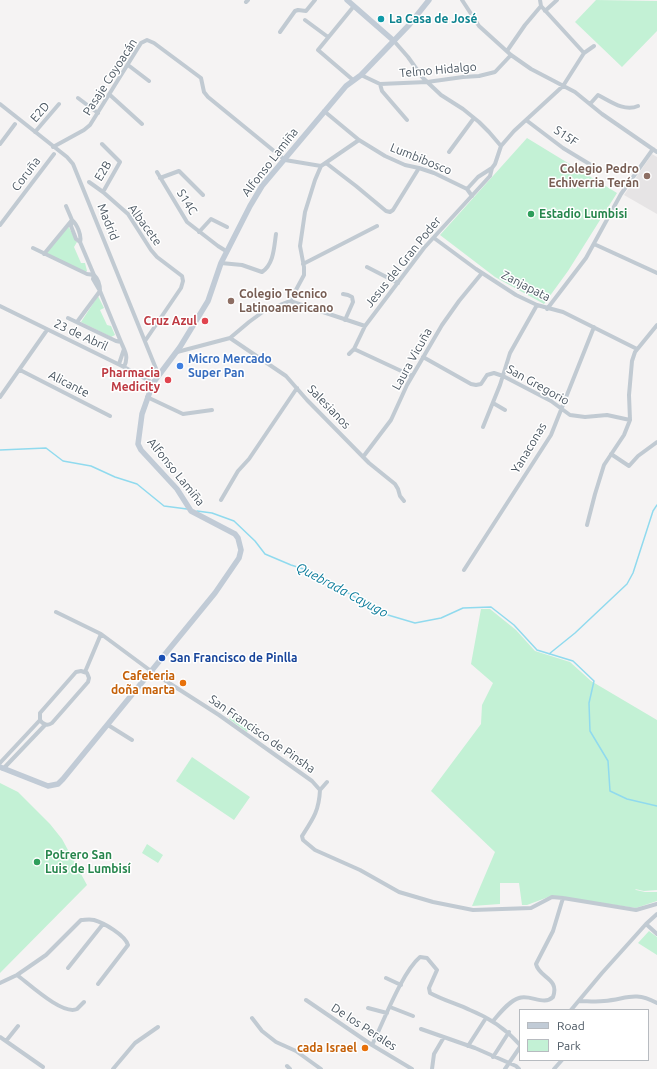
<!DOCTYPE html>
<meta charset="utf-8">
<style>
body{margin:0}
#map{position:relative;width:657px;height:1069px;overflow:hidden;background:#f5f3f3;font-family:Ubuntu,sans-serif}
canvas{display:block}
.legend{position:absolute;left:519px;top:1009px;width:130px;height:52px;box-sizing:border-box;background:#fff;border:1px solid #b7bbc0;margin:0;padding:5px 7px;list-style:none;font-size:12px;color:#4a5661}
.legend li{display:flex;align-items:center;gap:8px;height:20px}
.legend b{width:20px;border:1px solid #b7bbc0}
</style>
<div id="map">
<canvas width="657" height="1069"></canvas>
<ul class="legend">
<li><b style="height:5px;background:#c1cbd6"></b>Road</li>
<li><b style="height:11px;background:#c3f1d5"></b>Park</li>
</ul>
</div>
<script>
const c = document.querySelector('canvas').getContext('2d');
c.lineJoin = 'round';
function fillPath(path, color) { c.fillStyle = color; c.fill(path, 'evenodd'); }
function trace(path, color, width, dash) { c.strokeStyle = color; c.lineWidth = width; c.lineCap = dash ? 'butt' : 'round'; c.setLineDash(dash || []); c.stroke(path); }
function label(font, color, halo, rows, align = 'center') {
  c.font = font + ' Ubuntu,sans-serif'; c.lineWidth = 3; c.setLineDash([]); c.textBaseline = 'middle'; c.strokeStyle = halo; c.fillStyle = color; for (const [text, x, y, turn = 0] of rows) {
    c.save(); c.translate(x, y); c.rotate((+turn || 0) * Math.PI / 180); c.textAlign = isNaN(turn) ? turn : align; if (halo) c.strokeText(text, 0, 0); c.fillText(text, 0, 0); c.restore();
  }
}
fillPath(new Path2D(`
 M652,154L657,157V214L624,195Z`), '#e6e4e5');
fillPath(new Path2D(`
 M596,0L657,1V31L622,67L575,22Z
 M527,138L617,193L568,271L544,304L495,277L440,235Z
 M67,224L77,242L74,247L81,263H85L87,271L85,272L46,253Z
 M98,296L104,308L100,310L107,325L111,326L115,335L111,337L81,322Z
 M481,609H490L516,630L535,651L570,662L591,681L657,720V890L644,891L635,889L636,890L645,892H657V901L636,908L551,896L527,905H522L519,883H500V904L472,906L495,852L431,791L481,724L482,705L493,683L471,664Z
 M234,712L252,725L247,732L229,719Z
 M192,757L250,797L234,820L176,781Z
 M0,783L18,792L50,824L62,839L87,885L0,973Z
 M147,844L163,855L158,863L142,853Z
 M649,931L657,937V955L638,943Z`), '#c3f1d5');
trace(new Path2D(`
 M0,450L46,448L63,461L91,466L115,477L137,484L164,506L187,509
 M197,511L212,513L234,521L255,541L265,554L291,565L313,572L358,599L388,615L415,623L441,618L463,608L491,607L514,625L537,650L573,661L594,681L589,703L590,731L608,761L610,791L627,799L657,806
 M549,654L575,633L627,584L633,573L653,511L657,505`), '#90daee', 1.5);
trace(new Path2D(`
 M462,0L479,26L511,55L531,69L575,92L602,114L657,152
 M540,0L541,6L584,53
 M246,2L248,0
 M545,11L557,0
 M305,20L328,37
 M280,32L295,11L298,10L306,11L315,0
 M394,41L408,57L423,78L441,95L463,109L479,122L489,132L501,146
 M507,51L525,25L541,6
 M128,65L149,81
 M361,75L380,84L427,82L463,77L479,76L495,72L511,55
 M353,80L318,50L354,6
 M380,84L382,91L407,120
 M110,95L142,124
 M78,98L98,113
 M0,104L67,157L73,164L159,376
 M590,104L598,95C610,101 624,112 638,106
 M324,111L359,140L385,156L405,165L419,168L434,173L467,189L472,196
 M526,120L563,148L596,168
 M35,132L59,104
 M0,144L15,124
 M102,144L120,162L103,192
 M53,147L84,130L90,125L141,43L147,40L154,43L201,78L204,92L208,97L285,160L321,166
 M449,152L474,118
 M326,163L356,186L386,211L390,212L393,210L419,168
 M157,172L187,222L218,246L226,251
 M160,178L179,171L203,195
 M89,182L103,192L128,214L151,250L157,257L182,276L183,281L181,288L145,341
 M467,189L478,177L492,168
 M66,206L72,220L71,226L76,239L80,242
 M72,220C77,224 82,236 80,242L94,275C98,279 100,285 100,291L77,322
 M0,225L54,154
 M199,232L211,219L227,227
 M434,238L476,269L516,295L537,305L563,312L637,349
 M594,244L657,273
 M33,248L87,274L94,275
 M44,254L72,220
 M221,263L242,265L262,272C274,264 274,247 276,234
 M303,264L377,226
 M367,267L398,283
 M94,275L93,279L100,291L121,342
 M343,294L348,295L352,297L353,302L345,320
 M290,301L365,326
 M0,306L124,367L153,383
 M547,309L586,258L621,194L653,149
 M68,318L116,341L121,342C125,352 129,356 124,367
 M230,338L286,376L307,400L369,463L395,484L398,489L400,496L404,501
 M354,349L412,376
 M177,352L230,338L249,322L264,311L290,301L304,275V267L300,246L305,212L315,180L321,166L359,140
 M349,354L354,349L365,326L424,248L490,176L492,168L495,164L501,146L514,131L563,86L584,53L594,46
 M423,357L471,384L476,385L481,384L487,375L494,373L503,376L551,401L570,415L585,417L607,415L630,420
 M119,364L124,349
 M20,370L110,416
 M0,397L47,330
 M147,397L183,414L212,410
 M493,403L505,410
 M483,427L500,385L510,353L537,305
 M611,454L629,466L638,456L657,442
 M363,457L391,420L407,385L442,325L459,301L482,273
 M221,500L238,471L249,459L297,388
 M587,525L595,494L604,465L624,435L630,420L629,395L632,361L635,352L657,325
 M464,570L551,435L594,327
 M56,612L101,634L155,674L219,715L312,781L320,790C319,811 313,819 302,836L303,840L315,850L360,870L399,892L433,902L473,910L531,908L552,897L563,898L636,910L657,904
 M81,671L87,673L89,678L88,682L52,723C48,726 43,725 40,720V713L76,672Z
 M85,672L101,634
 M108,725L132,740
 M0,763L40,720
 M3,769L45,725
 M320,790L327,782
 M646,924L657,934
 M68,968L103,924
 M17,975C28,983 63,1016 77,1009C79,1007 82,1004 84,1002
 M386,978L401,985
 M0,983L17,975L46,955L81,920C85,920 89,919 94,920C104,923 125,935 128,945L98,984
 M306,1000L372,1045L412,1069
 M579,1001C587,1001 596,1002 604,1001C627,999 634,991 657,1003
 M390,1007L413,1016
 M368,1008L387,1013
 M571,1010L602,973L646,924L657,914
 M252,1018L262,1031L276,1042L296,1051L321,1069
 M493,1021C500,1013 509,1001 519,998C530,994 544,1006 553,997C560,978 539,978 536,964L553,931L563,898
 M421,1029L475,1048L516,1066L519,1069
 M0,1037L43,1067
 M6,1041L18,1026
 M372,1045C383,1023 402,972 420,957L427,958L437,970L429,988L430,993C443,1000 457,1004 470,1010C490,1018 506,1029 520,1045
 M468,1046L486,1018
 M493,1057L509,1032
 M287,1066L290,1069
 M113,1069L135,1043L158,1027
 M432,1069L434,1054L444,1037
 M505,1069L520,1047
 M554,1069L562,1060`), '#c1cad2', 4);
trace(new Path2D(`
 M347,0L394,41
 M0,767L48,786L58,784L63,779L215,593L239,558L241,550L238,538L235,534L191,511L177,489L141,450L138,444L142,414L153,383L180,347L208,301L221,263L250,206L262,186L346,86L361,75L409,25L429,0`), '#c1cbd6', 5.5);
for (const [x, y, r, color] of [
 [381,19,4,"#0f9aa8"],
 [647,176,4,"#8d6e63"],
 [531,214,4,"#2e9e5b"],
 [231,301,4,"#8d6e63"],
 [205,321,4,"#e0444e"],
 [180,366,4,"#3f7fe0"],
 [168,380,4,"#e0444e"],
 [162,658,4,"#1a4fb4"],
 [183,683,4,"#e8710a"],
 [37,862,4,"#2e9e5b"],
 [365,1048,4,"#e8710a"]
]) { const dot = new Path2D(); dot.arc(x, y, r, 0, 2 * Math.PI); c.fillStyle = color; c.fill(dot); trace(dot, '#fff', 1.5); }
label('bold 12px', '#0d838f', '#fff', [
 ["La Casa de José",389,19]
], 'left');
label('12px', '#4a5661', '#fff', [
 ["Telmo Hidalgo",438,70,-5],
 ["Pasaje Coyoacán",110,77,-57],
 ["E2D",40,112,-49],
 ["S15F",566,136,34],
 ["Lumbibosco",421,159,22],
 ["Alfonso Lamiña",270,162,-52],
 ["E2B",103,171,-59],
 ["Coruña",26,174,-53],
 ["S14C",187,202,58],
 ["Madrid",108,222,68],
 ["Albacete",145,225,54],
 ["Jesus del Gran Poder",403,262,-51],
 ["Zanjapata",526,286,27],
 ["23 de Abril",81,335,25],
 ["Laura Vicuña",412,359,-61],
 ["Alicante",69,384,27],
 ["San Gregorio",538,385,29],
 ["Salesianos",329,407,46],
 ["Yanaconas",529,448,-59],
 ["Alfonso Lamiña",176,472,51],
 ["San Francisco de Pinsha",262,734,35],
 ["De los Perales",364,1027,33]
]);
label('bold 12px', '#785e54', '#fff', [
 ["Colegio Pedro",639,169],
 ["Echiverria Terán",639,183],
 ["Colegio Tecnico",239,294,"left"],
 ["Latinoamericano",239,308,"left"]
], 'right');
label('bold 12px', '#27864d', '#fff', [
 ["Estadio Lumbisi",539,214],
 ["Potrero San",45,855],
 ["Luis de Lumbisí",45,869]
], 'left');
label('bold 12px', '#be3a42', '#fff', [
 ["Cruz Azul",197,321],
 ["Pharmacia",160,373],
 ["Medicity",160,387]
], 'right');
label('bold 12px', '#366cbe', '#fff', [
 ["Micro Mercado",188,359],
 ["Super Pan",188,373]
], 'left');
label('bold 12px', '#164399', '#fff', [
 ["San Francisco de Pinlla",170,658]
], 'left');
label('bold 12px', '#c56008', '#fff', [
 ["Cafeteria",175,676],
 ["doña marta",175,690],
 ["cada Israel",357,1048]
], 'right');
label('italic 13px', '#0c7c9b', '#fff', [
 ["Quebrada Cayugo",342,590,28]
]);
</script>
